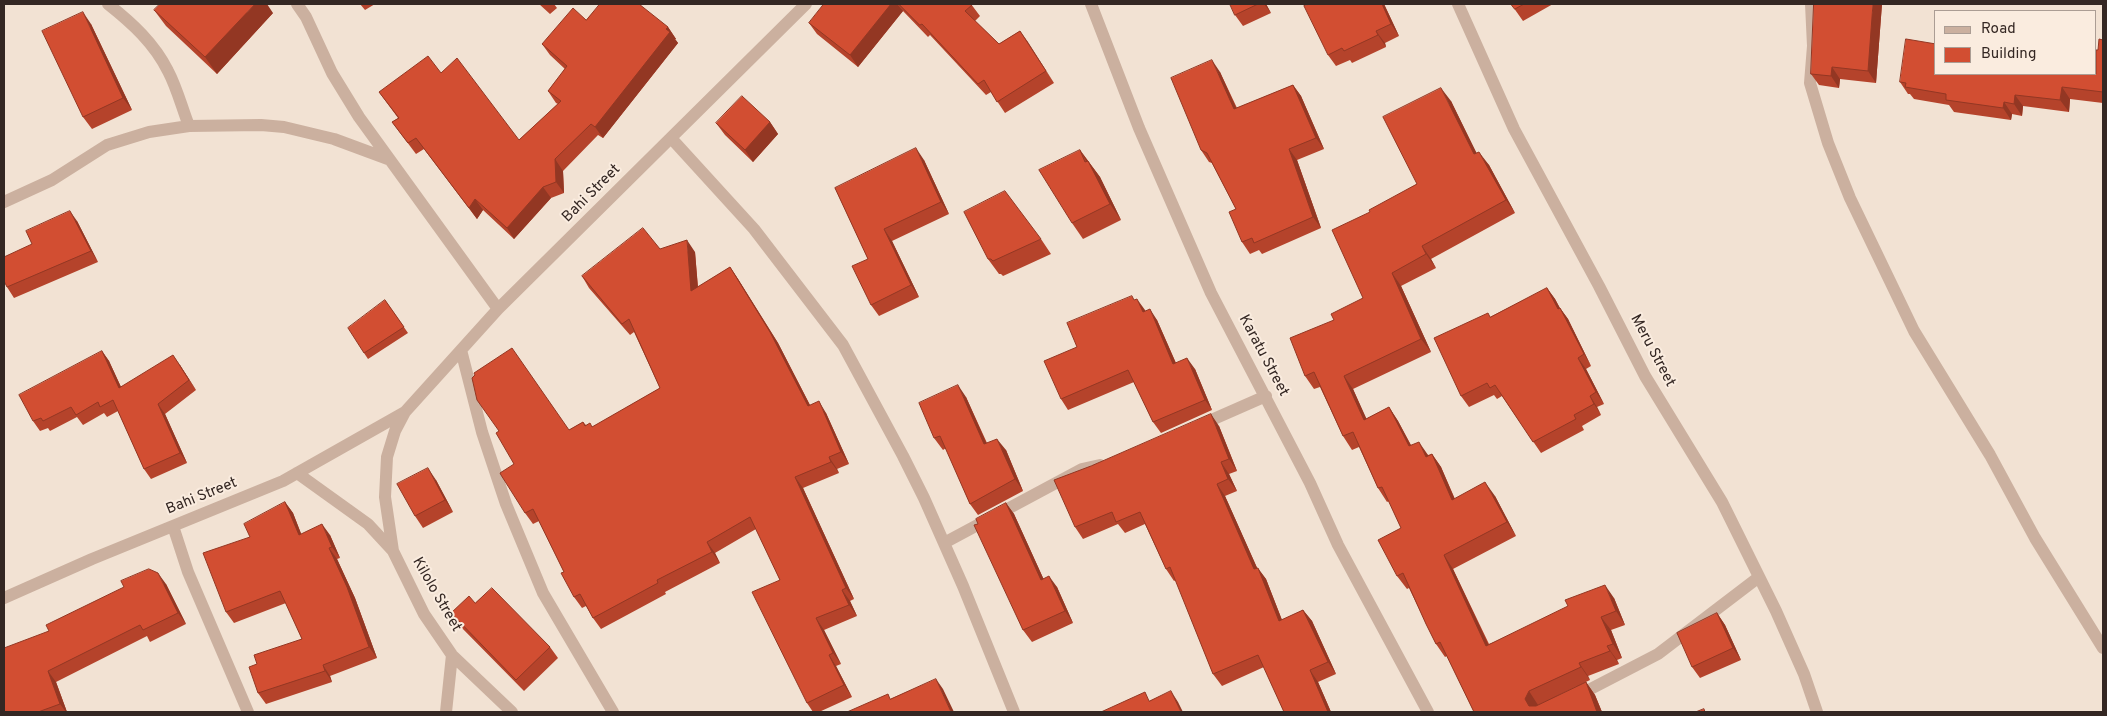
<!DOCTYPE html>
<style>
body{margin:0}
#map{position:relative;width:2107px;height:716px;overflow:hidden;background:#f2e2d3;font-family:Overpass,sans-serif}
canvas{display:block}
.frame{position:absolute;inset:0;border:5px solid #342723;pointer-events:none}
.legend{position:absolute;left:1934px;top:10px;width:162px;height:65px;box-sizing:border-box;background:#faecdf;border:1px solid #ab9d94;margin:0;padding:6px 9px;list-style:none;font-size:15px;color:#342723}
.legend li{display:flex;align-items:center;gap:10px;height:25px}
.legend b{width:25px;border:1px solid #ab9d94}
</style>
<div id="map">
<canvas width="2107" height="716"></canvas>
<div class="frame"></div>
<ul class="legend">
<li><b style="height:6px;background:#cbb09f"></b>Road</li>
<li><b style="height:14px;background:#d24e32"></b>Building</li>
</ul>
</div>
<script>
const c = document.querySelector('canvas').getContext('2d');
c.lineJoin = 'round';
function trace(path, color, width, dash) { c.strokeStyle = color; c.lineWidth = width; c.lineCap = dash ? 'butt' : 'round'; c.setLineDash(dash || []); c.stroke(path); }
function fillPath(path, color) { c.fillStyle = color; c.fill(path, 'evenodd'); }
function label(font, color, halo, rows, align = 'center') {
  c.font = font + ' Overpass,sans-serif'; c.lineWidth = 4; c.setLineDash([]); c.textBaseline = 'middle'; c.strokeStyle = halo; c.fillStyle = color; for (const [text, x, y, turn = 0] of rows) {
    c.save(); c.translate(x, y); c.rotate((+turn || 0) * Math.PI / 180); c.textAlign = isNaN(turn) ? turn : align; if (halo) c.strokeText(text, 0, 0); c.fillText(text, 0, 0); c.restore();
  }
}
trace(new Path2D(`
 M108,4C132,23 154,43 168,71C177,88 182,108 189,126
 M297,4L306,17L332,73L359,117L498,309
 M1091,4L1139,128L1211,293L1310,483L1338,545L1428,712
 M1458,4L1514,129L1599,286L1645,376L1722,502L1776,611L1804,674L1817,712
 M1811,4L1813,46L1810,83L1828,143L1850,198L1914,331L1990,455L2035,538L2103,648
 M671,138L754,229L843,345L903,456L924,498L963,586L1014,712
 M4,202L52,180L107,145L149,132L189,126L261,125L284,127L334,139L388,159
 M461,350L482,432L506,504L543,593L613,712
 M1200,425L1266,396
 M297,473L368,524L393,551
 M173,526L188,572L248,712
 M944,543L1082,469L1100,465
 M4,598L92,559L283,481L405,412
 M1577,696L1658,654L1759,577
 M446,712L452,655
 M512,712L452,655L424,614L393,551L385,497L387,457L395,431L405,412L498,309L806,4`), '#cbb09f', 12);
fillPath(new Path2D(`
 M360,4H375L365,10Z
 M539,4H554L557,8L550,14Z
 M824,4H971L980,16L975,21L999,44L1020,31L1054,83L1005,113L991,92L986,95L930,35L928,37L903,11L858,67L817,34L809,23Z
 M1230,4H1266L1271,13L1243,26L1235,15Z
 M1384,4L1399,36L1385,43L1386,47L1352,63L1350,60L1336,66L1328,55Z
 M1511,4H1553L1523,21Z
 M1882,4L1876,83L1840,79L1839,88L1819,85L1811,74Z
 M154,10L273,13L217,74L166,26Z
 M586,20L668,27L676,39H675L678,43L603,138L598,135L563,171L564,193L551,198L514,239L483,210L477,219L424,149L416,154L392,122L398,118L379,92L519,140L558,104L556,103L548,91L565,69L550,55L542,44Z
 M91,24L132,110L92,129L83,117Z
 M2103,40V103L2070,99L2069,112L2023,106L2022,116L2012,114L2011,120L1954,112L1949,105L1914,99L1910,94H1908L1900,82L1936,74L2098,50Z
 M1220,72L1237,108L1293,85L1301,96L1324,149L1297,160L1321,228L1262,254L1259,250L1250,254L1242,242L1236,209L1212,163L1209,162L1201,150Z
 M1451,101L1476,153L1489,165L1515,213L1431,259L1436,268L1401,286L1431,352L1353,389L1366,419L1389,407L1398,421L1411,445L1428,455L1432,454L1441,467L1455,499L1495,496L1516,536L1453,569L1489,644L1614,598L1625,625L1611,630L1622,658L1617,660L1619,664L1588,676L1590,680L1538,705L1586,682L1595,695L1602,712H1474L1447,656L1445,657L1436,644L1409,588L1407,589L1397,576L1401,528L1389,501L1387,502L1378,488L1359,447L1352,450L1343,436L1320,387L1314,389L1305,376L1334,320L1363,298L1370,212L1417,184Z
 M770,122L778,134L753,162L725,135L716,123Z
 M1080,150L1100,177L1121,220L1083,239L1072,223Z
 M924,160L949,214L892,241L919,297L879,316L871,305L868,259L835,188Z
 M77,221L98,262L14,298L7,287L32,244Z
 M1041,239L1051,254L1003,276L1001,274H999L988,259Z
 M660,249L695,252L698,287L730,267L738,279L778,343L810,405L826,413L849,464L837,469L839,473L803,488L854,599L850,601L857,616L824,630L841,664L836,666L852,697L819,712H813L807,703L780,580L756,529L715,553L720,563L665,592L666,594L601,629L593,618L586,606L582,608L574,597L564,572L539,521L533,524L525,513L514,464L499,431L569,430L583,422L586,425L593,427L660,388L634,332L630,335L589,288L582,276Z
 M1547,288L1555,299L1560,308L1568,319L1591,366L1586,369L1604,404L1597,407L1601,415L1582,426L1584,430L1541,453L1502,396L1497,399L1494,395L1469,407L1461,396L1491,317Z
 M385,300L408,333L368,359L364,353Z
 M1135,300L1145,311L1157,320L1176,363L1195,369L1212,410L1161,433L1153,422L1134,382L1068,410L1061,399L1077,347Z
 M102,351L109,361L121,387L180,365L196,390L165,414L187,463L151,479L144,469L118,411L107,417L104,413L83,425L77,417L50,431L48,428L40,431L33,421Z
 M966,397L987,443L1006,450L1023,491L978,515L970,504L946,448L943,450L934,438Z
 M1219,426L1237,471L1229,474L1237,491L1225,496L1257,568L1266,579L1282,620L1303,610L1312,621L1336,674L1318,682L1331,712H1284L1264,667L1222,686L1213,674L1176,580L1174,581L1166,569L1145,524L1125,533L1118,524L1083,539L1075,527Z
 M436,480L453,512L423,528L415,516Z
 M285,502L293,513L301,534L330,535L340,558L337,559L355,598L377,658L330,676L332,682L266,704L258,693L257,664L302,639L286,603L234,623L226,612L250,537Z
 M1006,503L1014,514L1043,578L1057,587L1073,623L1032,642L1023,630L978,524Z
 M166,584L186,624L150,642L147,636L56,682L67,712H4L49,631Z
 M451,613L550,647L558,658L524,691L458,624Z
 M1717,613L1725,625L1741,660L1700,678L1692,667Z`), '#b5432b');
fillPath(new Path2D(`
 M255,4H267L273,13L217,74L205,57Z
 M891,4H897L903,11L858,67L850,55Z
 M1264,4H1266L1271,13Z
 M1382,4H1384L1399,36L1391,24Z
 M1873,4H1882L1876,83L1868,71Z
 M83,12L91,24L132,110L123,98Z
 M668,27L676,39H675L678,43L603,138L595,127Z
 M1020,31L1028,42L1054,83L1046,71Z
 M1376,31L1385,43L1386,47L1378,35Z
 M1212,60L1220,72L1242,121L1234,109Z
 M1832,67L1840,79L1839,88L1831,76Z
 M1293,85L1301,96L1324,149L1316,138Z
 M2062,87L2070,99L2069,112L2060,100Z
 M1441,88L1451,101L1484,168L1474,154Z
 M2015,95L2023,106L2022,116L2014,104Z
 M2004,102L2012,114L2011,120L2003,108Z
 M770,122L778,134L753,162L745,150Z
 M916,148L924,160L949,214L941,202Z
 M1289,149L1297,160L1321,228L1313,217Z
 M1080,150L1100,177L1121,220L1110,204Z
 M1479,152L1489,165L1515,213L1506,200Z
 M555,159L563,171L564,193L556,182Z
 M543,187L551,198L514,239L507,228Z
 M475,199L483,210L477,219L469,208Z
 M70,211L77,221L98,262L91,251Z
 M884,229L892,241L919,297L911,285Z
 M687,240L695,252L699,302L691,291Z
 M1422,246L1431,259L1436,268L1426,254Z
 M730,267L738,279L778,343L816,417L808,406Z
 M1392,273L1401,286L1431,352L1421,339Z
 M1547,288L1555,299L1566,320L1558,309Z
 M1137,299L1145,310L1150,323L1143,312Z
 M1560,308L1568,319L1591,366L1584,354Z
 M1150,309L1157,320L1181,375L1173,364Z
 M102,351L109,361L126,398L119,388Z
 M173,355L180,365L196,390L189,380Z
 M1187,358L1195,369L1212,410L1205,400Z
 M1578,358L1586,369L1604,404L1596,392Z
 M1344,376L1353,389L1373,433L1364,420Z
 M958,385L966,397L992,456L984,444Z
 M1590,396L1597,407L1601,415L1594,404Z
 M819,401L826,413L849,464L841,452Z
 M158,404L165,414L187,463L180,453Z
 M1389,407L1398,421L1418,459L1409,446Z
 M1211,414L1219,426L1237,471L1229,459Z
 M997,439L1006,450L1023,491L1015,479Z
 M1419,442L1428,455L1435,470L1426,457Z
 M1432,454L1441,467L1461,514L1452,500Z
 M829,457L837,469L839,473L831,462Z
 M1221,462L1229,474L1237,491L1228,479Z
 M428,468L436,480L453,512L445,500Z
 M795,477L803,488L854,599L846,588Z
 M1485,482L1495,496L1516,536L1507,522Z
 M1217,484L1225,496L1263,581L1254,569Z
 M285,502L293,513L306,546L299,535Z
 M1006,503L1014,514L1049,591L1041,580Z
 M322,524L330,535L340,558L332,547Z
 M707,542L715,553L720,563L712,552Z
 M329,548L337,559L355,598L377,658L369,647Z
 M1444,555L1453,569L1495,659L1486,646Z
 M1258,568L1266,579L1287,633L1279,621Z
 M158,573L166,584L186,624L178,613Z
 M1049,576L1057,587L1073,623L1065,611Z
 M1605,585L1614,598L1625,625L1616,611Z
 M842,590L850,601L857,616L849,605Z
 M1303,610L1312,621L1336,674L1328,662Z
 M1717,613L1725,625L1741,660L1733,648Z
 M1601,617L1611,630L1622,658L1613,644Z
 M816,618L824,630L841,664L833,653Z
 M1607,646L1617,660L1619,664L1610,651Z
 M829,655L836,666L852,697L844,685Z
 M1579,663L1588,676L1590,680L1581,667Z
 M323,665L330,676L332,682L325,671Z
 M1310,670L1318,682L1331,712H1328Z
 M48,671L56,682L67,712H66L60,704Z
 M936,679L943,689L954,712H951Z
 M1586,682L1595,695L1602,712H1597Z
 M1171,691L1178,702L1183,712H1181Z
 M1529,691L1538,705L1534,712L1529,706L1525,699Z`), '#933723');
const building = new Path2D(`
 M160,4H255L205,57L154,10Z
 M600,4H639L668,27L666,29L670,32L595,127L591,124L555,159L556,182L543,187L507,228L475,199L469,208L416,138L408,143L392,122L399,118L379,92L428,56L441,73L457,58L519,140L561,101L548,91L567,66L542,44L573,8L586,20Z
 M824,4H891L850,55L809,23Z
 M899,4H971L972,5L965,11L999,44L1020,31L1046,71L997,102L984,80L978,84L922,24L920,25Z
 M1230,4H1258L1235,15Z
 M1310,4H1382L1391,24L1376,31L1378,35L1344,51L1342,48L1328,55L1304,6Z
 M1511,4H1524L1515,9Z
 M1814,4H1873L1868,71L1832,67L1831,76L1811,74Z
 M83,12L123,98L83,117L42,31Z
 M1906,39L1936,44V74H2096V50H2098L2099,39L2103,40V92L2062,87L2060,100L2015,95L2014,104L2004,102L2003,108L1946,100V94L1905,87L1906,83L1900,82Z
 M1212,60L1234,109L1293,85L1316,138L1289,149L1313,217L1254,243L1252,238L1242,242L1229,212L1236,209L1207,153L1201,150L1171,78Z
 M1441,88L1474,154L1479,152L1506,200L1422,246L1426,254L1392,273L1421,339L1344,376L1364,420L1389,407L1409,446L1419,442L1426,457L1432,454L1452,500L1485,482L1507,522L1444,555L1486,646L1568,606L1565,600L1605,585L1616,611L1601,617L1613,644L1607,646L1610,651L1579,663L1581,667L1529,691L1525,699L1529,706H1536L1586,682L1597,712H1474L1440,642L1436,644L1426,624L1403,573L1397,576L1378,540L1401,528L1382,487L1378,488L1353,432L1343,436L1314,372L1305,376L1290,338L1334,320L1331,314L1363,298L1332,230L1370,212L1369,210L1417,184L1383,117Z
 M742,96L770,122L745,150L716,123Z
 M916,148L941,202L884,229L911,285L871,305L852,266L868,259L835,188Z
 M1080,150L1085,162L1088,161L1110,204L1072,223L1039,170Z
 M1005,191L1041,239L993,261L991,259H988L964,212Z
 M70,211L91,251L7,287L4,281V257L32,244L26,231Z
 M643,228L660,249L687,240L691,291L730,267L770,332L808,406L819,401L841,452L829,457L831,462L795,477L846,588L842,590L849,605L816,618L833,653L829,655L844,685L807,703L752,592L780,580L750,517L707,542L712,552L657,580L658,583L593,618L580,594L574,597L561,573L564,572L533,509L525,513L501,475L500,473L514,464L496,433L499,431L477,400L472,378L475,375L474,373L512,348L569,430L583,422L585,426L590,423L592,427L660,388L629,319L622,324L582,276Z
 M1547,288L1558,309L1560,308L1584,354L1578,358L1596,392L1590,396L1594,404L1574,415L1576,419L1533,442L1495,385L1490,388L1487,383L1461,396L1434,338L1488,313L1490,317Z
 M1132,296L1134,300L1137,299L1143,312L1150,309L1173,364L1187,358L1205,400L1153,422L1128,370L1061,399L1044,361L1077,347L1067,323Z
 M385,300L404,327L364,353L348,328Z
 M102,351L119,388L173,355L189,380L158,404L180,453L144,469L113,400L100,407L98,402L76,415L71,407L43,421L41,418L33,421L19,395Z
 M958,385L984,444L997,439L1015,479L970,504L940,436L934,438L919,403Z
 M1211,414L1229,459L1221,462L1228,479L1217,484L1254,569L1258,568L1279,621L1303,610L1328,662L1310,670L1328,712H1284L1258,655L1213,674L1170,567L1166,569L1140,512L1116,522L1112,512L1075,527L1054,480L1091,466Z
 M428,468L445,500L415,516L397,484Z
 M285,502L299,535L322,524L332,547L329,548L347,587L369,647L323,665L325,671L258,693L249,667L257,664L254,655L302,639L280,591L226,612L203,553L250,537L244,524Z
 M1006,503L1041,580L1049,576L1065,611L1023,630L974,525L978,524L976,519Z
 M149,569L158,573L178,613L143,630L140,625L48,671L60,704L38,712H4V648L49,631L46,625L124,587L121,581Z
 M492,588L550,647L516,680L451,613L469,596L475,603Z
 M1717,613L1733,648L1692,667L1677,633Z
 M936,679L951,712H847L888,694L890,699Z
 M1171,691L1181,712H1101L1145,692L1149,701Z
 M1704,709L1705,712H1696Z`);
fillPath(building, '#d24e32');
trace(building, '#933723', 1);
label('15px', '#342723', '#faecdf', [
 ["Bahi Street",592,194,-45],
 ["Meru Street",1652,351,62],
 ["Karatu Street",1263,356,62],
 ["Bahi Street",202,497,-22],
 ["Kilolo Street",436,595,60]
]);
</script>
